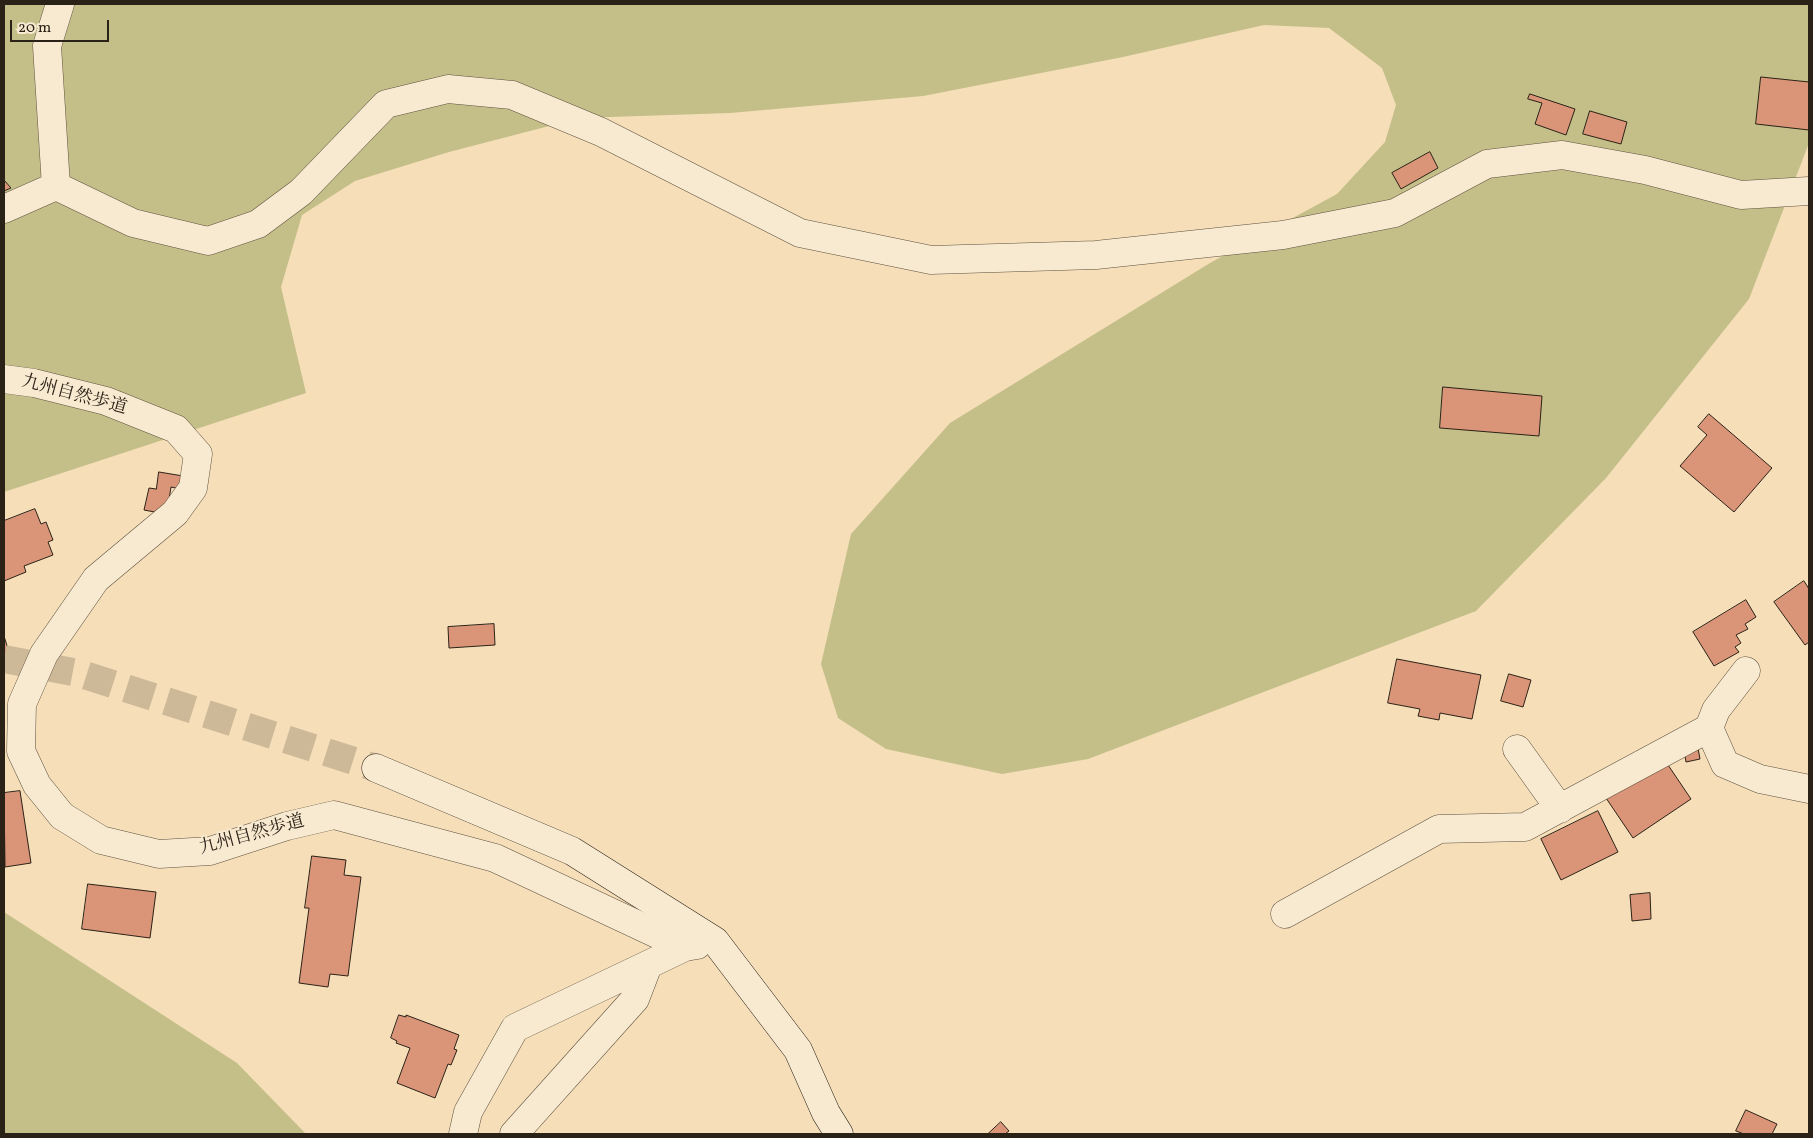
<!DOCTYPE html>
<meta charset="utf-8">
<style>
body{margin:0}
#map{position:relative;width:1813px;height:1138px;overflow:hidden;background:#f5deb8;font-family:Vollkorn,serif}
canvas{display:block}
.frame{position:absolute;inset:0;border:5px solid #2b2217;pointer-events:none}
.scale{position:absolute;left:10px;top:20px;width:99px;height:22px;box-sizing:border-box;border:2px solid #2b2217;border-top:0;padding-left:6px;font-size:15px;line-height:18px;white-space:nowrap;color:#2b2217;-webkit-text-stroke:4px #f8ead1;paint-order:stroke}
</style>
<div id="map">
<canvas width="1813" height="1138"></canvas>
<div class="frame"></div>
<div class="scale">20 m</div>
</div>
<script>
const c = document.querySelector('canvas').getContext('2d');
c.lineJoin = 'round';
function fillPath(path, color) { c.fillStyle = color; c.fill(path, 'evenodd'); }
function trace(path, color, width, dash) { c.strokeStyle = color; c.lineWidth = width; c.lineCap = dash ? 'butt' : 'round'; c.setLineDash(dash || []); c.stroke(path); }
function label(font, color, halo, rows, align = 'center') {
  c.font = font + ' Vollkorn,"Noto Serif JP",serif'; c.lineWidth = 4; c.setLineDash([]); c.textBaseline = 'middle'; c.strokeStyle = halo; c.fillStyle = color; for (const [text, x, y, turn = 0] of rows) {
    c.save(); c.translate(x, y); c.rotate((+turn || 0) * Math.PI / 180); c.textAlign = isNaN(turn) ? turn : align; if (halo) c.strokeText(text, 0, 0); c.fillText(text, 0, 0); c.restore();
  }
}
fillPath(new Path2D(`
 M4,4H1809V143L1749,299L1606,478L1476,611L1088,759L1002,774L886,749L838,718L821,664L851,534L950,423L1210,263L1337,194L1385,142L1396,105L1382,68L1329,28L1264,25L1123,57L923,96L730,113L580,118L449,152L355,181L302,215L281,287L306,393L4,492Z
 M4,912L237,1063L306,1134H4Z`), '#c4bf89');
const building = new Path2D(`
 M1761,77L1809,82V130L1756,124Z
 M1530,94L1575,109L1566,135L1535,124L1542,103L1528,99Z
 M1590,111L1627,122L1621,144L1583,134Z
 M1430,152L1438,168L1401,189L1392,173Z
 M4,180L11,188L4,191Z
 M1443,387L1542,396L1539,436L1440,428Z
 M1709,414L1772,468L1734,512L1680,466L1707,435L1698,427Z
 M159,472L183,476L180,489L171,487L168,506L160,513L144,510L149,488L156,489Z
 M35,509L41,524L46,522L53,540L48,542L53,555L24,566L26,572L4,581V521Z
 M1804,581L1809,589V642L1805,645L1774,602Z
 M1746,600L1756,617L1745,624L1748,629L1736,635L1741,643L1735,647L1739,652L1714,666L1693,632Z
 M494,624L495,645L449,648L448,627Z
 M4,636L13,665L4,668Z
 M1397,659L1481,675L1472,719L1440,713L1439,720L1418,716L1420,709L1388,703Z
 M1509,674L1531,680L1523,707L1501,701Z
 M1698,748L1700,759L1686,762L1684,750Z
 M1664,759L1691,799L1633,838L1606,798Z
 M20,791L31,863L5,867L4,793Z
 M1598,811L1618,852L1561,880L1541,839Z
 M312,856L346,860L344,875L361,877L348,976L330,974L328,987L299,983L309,908H305Z
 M88,884L156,892L150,938L82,929Z
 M1650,893L1651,919L1632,921L1630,895Z
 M399,1015L406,1017V1015L459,1035L454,1049L457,1050L451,1065L448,1064L435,1098L397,1083L410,1048L396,1043L397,1041L391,1038Z
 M1746,1110L1777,1124L1772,1134H1744L1736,1131Z
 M1001,1122L1009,1131L1005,1134H988Z`);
fillPath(building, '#da9478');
trace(building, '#2b2217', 1);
trace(new Path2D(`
 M4,659L78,673L376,768`), '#cdb898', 28, [28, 14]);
const street = new Path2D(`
 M56,186L133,223L208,241L258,224L301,192L386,104L448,89L512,95L601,132L800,233L931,260L1096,255L1283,235L1395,213L1487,164L1562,155L1645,170L1741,195L1809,191
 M56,186L47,46L60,4
 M4,209L56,186
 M4,379L34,383L106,401L176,429L198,454L193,488L175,513L96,579L44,654L22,704L21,751L37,785L62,816L101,840L159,854L210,851L287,826L334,815L495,858L685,947
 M1746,671L1716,710L1709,728L1725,764L1760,779L1809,789
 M1517,749L1560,809
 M1285,914L1439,829L1525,827L1709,728
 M463,1134L468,1112L515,1028L685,947L697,945
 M514,1134L635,999L648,965`);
const secondary = new Path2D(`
 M376,768L572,851L715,941L798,1050L826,1113L839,1134`);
trace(street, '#5e513f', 29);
trace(secondary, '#2b2217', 29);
trace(street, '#f8ead1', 28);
trace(secondary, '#f8ead1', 28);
label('18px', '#2b2217', '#f8ead1', [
 ["九州自然歩道",74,396,15],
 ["九州自然歩道",252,836,-15]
]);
</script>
